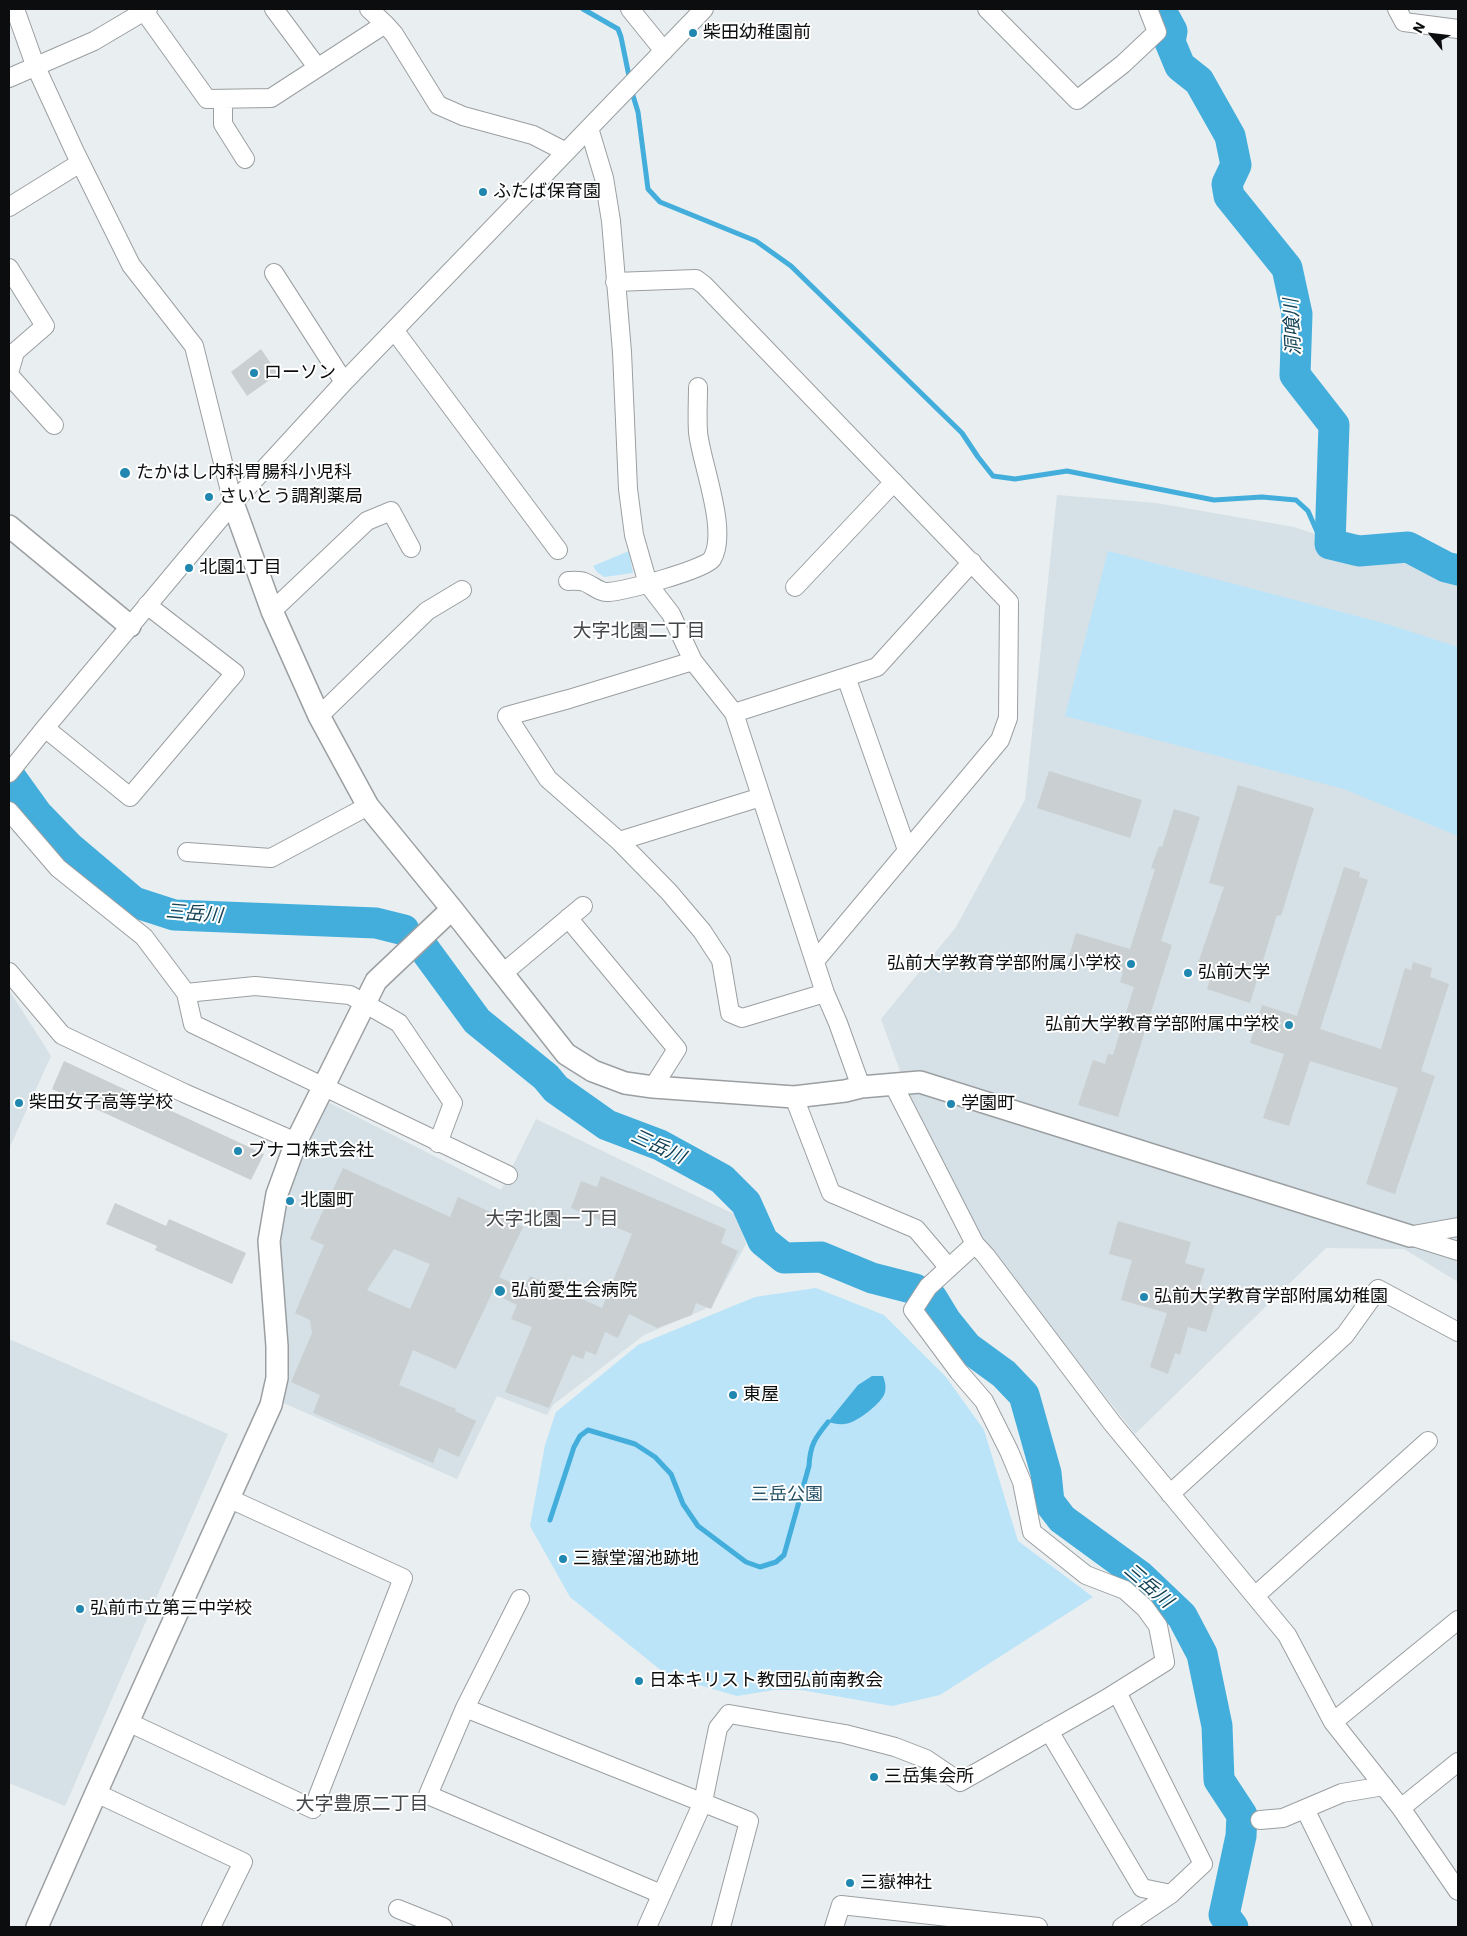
<!DOCTYPE html>
<meta charset="utf-8">
<style>
body{margin:0}
#map{position:relative;width:1467px;height:1936px;overflow:hidden;background:#e9eef0;font-family:"IBM Plex Sans",sans-serif}
canvas{display:block}
.frame{position:absolute;inset:0;border:10px solid #0c0d0e;pointer-events:none}
.north{position:absolute;left:1407px;top:10px;width:50px;height:50px;-webkit-text-stroke:4px #fff;paint-order:stroke;rotate:299deg;font-size:14px;font-weight:700;line-height:20px;text-align:center;color:#0c0d0e}
.north::after{content:'';display:block;margin:auto;width:18px;height:22px;background:#0c0d0e;clip-path:polygon(50% 0,100% 100%,50% 72%,0 100%)}
</style>
<div id="map">
<canvas width="1467" height="1936"></canvas>
<div class="frame"></div>
<div class="north">N</div>
</div>
<script>
const c = document.querySelector('canvas').getContext('2d');
c.lineJoin = 'round';
function fillPath(path, color) { c.fillStyle = color; c.fill(path, 'evenodd'); }
function trace(path, color, width, dash) { c.strokeStyle = color; c.lineWidth = width; c.lineCap = dash ? 'butt' : 'round'; c.setLineDash(dash || []); c.stroke(path); }
function label(font, color, halo, rows, align = 'center') {
  c.font = font + ' "IBM Plex Sans","Noto Sans JP",sans-serif'; c.lineWidth = 4; c.setLineDash([]); c.textBaseline = 'middle'; c.strokeStyle = halo; c.fillStyle = color; for (const [text, x, y, turn = 0] of rows) {
    c.save(); c.translate(x, y); c.rotate((+turn || 0) * Math.PI / 180); c.textAlign = isNaN(turn) ? turn : align; if (halo) c.strokeText(text, 0, 0); c.fillText(text, 0, 0); c.restore();
  }
}
fillPath(new Path2D(`
 M1057,495L1156,503L1294,527L1458,581V1282L1404,1249L1326,1248L1135,1434L982,1239L915,1112L881,1019L956,927L1025,800Z
 M9,990L51,1056L9,1149Z
 M326,1101L501,1190L536,1119L738,1216L746,1244L712,1306L644,1335L553,1405L547,1415L497,1396L457,1479L281,1402L277,1243L289,1183L304,1142Z
 M9,1339L228,1434L65,1806L9,1783Z`), '#d5e1e7');
fillPath(new Path2D(`
 M629,551L633,573L604,577L597,572L593,566Z
 M1108,551L1387,624L1458,647V836L1344,789L1065,716Z
 M816,1288L884,1315L946,1377L984,1430L1018,1541L1093,1597L940,1695L892,1706L801,1690H774L737,1696L668,1676L570,1597L530,1526L545,1445L556,1412L638,1345L755,1297Z`), '#bbe4f9');
fillPath(new Path2D(`
 M872,1376H883C885,1382 887,1388 884,1395C879,1405 855,1424 844,1424C839,1425 833,1423 828,1422L858,1385Z`), '#43aedc');
trace(new Path2D(`
 M583,9L618,29L621,37L630,81
 M631,89L638,112L648,189L660,202L756,241L791,266L962,433L978,457L993,476L1015,479L1067,471L1214,500L1262,497L1296,500L1308,511L1319,536L1330,544
 M550,1520L574,1447L580,1436L588,1430L635,1444L655,1457L671,1474L683,1504L698,1526L746,1562L760,1567L776,1562L784,1555L809,1466C810,1445 815,1438 828,1422`), '#43aedc', 5);
trace(new Path2D(`
 M1160,9L1172,31L1170,42L1180,66L1199,81L1230,136L1236,165L1227,184L1229,196L1287,268L1297,314L1295,375L1334,425L1330,544L1359,551L1408,547L1446,567L1458,570
 M9,775L37,814L69,847L134,902L174,915L376,923L404,930
 M425,950L477,1021L546,1077L556,1089L607,1125L660,1145L722,1179L746,1203L763,1241L784,1258L821,1257L872,1278L915,1289
 M932,1298L946,1321L967,1347L1004,1374L1024,1395L1046,1473L1049,1502L1062,1519L1140,1576L1182,1616L1202,1654L1217,1726L1219,1780L1242,1815L1241,1836L1224,1915L1233,1927`), '#43aedc', 31);
fillPath(new Path2D(`
 M261,349L278,374L247,396L231,372Z
 M1049,771L1142,800L1130,838L1037,808Z
 M1238,785L1314,808L1281,916L1277,915L1250,1003L1207,989L1211,977L1195,972L1224,887L1209,883Z
 M1174,809L1200,817L1161,941L1172,945L1118,1117L1078,1105L1093,1060L1105,1064L1108,1054L1113,1055L1134,987L1120,982L1123,972L1069,956L1076,933L1130,949L1155,869L1151,868L1159,846L1162,847Z
 M1344,867L1360,872L1359,877L1368,880L1320,1029L1381,1049L1405,968L1411,970L1413,962L1432,968L1430,977L1449,984L1421,1071L1435,1076L1395,1194L1366,1184L1398,1088L1310,1061L1289,1126L1263,1118L1284,1054L1250,1043L1262,1005L1297,1016Z
 M64,1061L264,1154L251,1180L52,1089Z
 M343,1168L450,1217L458,1197L523,1227L499,1277L524,1288L530,1276L602,1308L632,1234L571,1208L581,1181L597,1187L601,1176L726,1229L721,1243L738,1251L711,1309L696,1303L692,1315L657,1328L629,1314L618,1338L605,1332L596,1355L586,1351L583,1359L572,1355L549,1408L505,1392L532,1327L511,1319L517,1305L492,1293L456,1369L413,1350L399,1385L456,1409L455,1411L476,1421L459,1457L439,1448L433,1463L313,1413L320,1395L291,1382L312,1333L310,1320L295,1313L324,1245L310,1239ZM394,1249L430,1264L410,1309L367,1290Z
 M115,1203L166,1226L169,1219L246,1253L232,1284L155,1250L157,1246L106,1224Z
 M1118,1221L1191,1242L1185,1263L1205,1269L1199,1287L1218,1294L1206,1332L1188,1327L1180,1355L1175,1353L1168,1374L1150,1367L1167,1313L1121,1300L1132,1260L1109,1254Z`), '#cacfd1');
const minor = new Path2D(`
 M15,9L35,65L75,152L131,265L194,346L233,503
 M274,9L317,67
 M369,9L385,24
 M630,9L664,51
 M987,9L1077,100L1123,64L1157,32L1148,9
 M1397,9L1404,22L1458,29
 M144,11L207,99L271,98L385,24L394,34L438,105L463,116L533,135L566,152
 M9,78L94,41L148,9
 M223,99V124L245,159
 M589,128L604,178L611,221L622,352L628,489L634,535L648,584L671,614L693,661L734,713L825,993L838,1023L861,1087
 M9,207L80,163
 M9,268L45,326L15,352L9,373
 M274,273L344,382
 M615,282L696,279L704,285L1009,602L1008,718L1000,740L815,961
 M394,330L558,550
 M9,375L54,425
 M568,581C573,581 579,580 584,582C591,584 600,593 608,592C624,591 704,570 712,559C729,531 701,463 698,432C697,417 698,402 698,387
 M795,587L894,482
 M272,611L367,521L391,511L411,548
 M693,661L569,699L507,716L548,779L619,841L669,892L702,931L721,960L730,1013L742,1018L825,993
 M846,677L907,850
 M734,713L877,667L972,562
 M319,716L427,611L462,590
 M45,728L130,797L235,673L147,605
 M9,773L45,728L233,503L344,382L704,9
 M9,811L58,868L144,937L186,993L193,1024L508,1175
 M619,841L761,797
 M187,852L271,858L368,806
 M568,918L677,1049L653,1087
 M9,972L62,1035L184,1093L296,1142
 M502,974L583,906
 M186,993L255,986L350,995L399,1023L453,1103L438,1143
 M893,1084L975,1244L986,1256L1112,1423L1287,1635L1333,1722L1401,1808L1458,1891
 M794,1097L831,1193L916,1229L949,1268
 M1413,1235L1458,1227
 M1410,1236L1458,1251
 M1170,1494L1345,1335L1378,1289L1458,1332
 M1255,1596L1428,1441
 M520,1599L465,1708L749,1821L721,1927
 M1117,1692L1203,1864L1171,1894L1122,1927
 M465,1708L428,1795L661,1894
 M128,1722L313,1809L403,1578L228,1498
 M1333,1722L1458,1620
 M1049,1731L1142,1888L1171,1894
 M96,1793L243,1862L211,1927
 M1401,1808L1458,1762
 M1305,1809L1363,1927
 M1260,1820L1283,1818L1342,1793L1384,1786
 M398,1909L443,1927
 M647,1927L703,1802L718,1728L729,1714L845,1734L895,1747L926,1759L960,1782L1106,1699L1165,1662L1158,1626L1145,1608L1125,1590L1086,1575L1032,1532L1022,1482L1009,1451L984,1401L959,1372L913,1310L928,1287L975,1244
 M834,1927L841,1905L1038,1927`);
const tertiary = new Path2D(`
 M233,503L272,611L319,716L368,806L452,909L566,1054L593,1071L625,1083L653,1087L794,1097L845,1091L861,1087L920,1082L1410,1236
 M9,526L130,626
 M37,1927L96,1793L271,1405L277,1378V1346L269,1241L277,1194L296,1142L376,981L452,909`);
trace(minor, '#9b9fa1', 20);
trace(tertiary, '#9b9fa1', 24);
trace(minor, '#fff', 18);
trace(tertiary, '#fff', 21);
for (const [x, y, r, color] of [
 [693,33,5,"#1f87b0"],
 [483,192,5,"#1f87b0"],
 [254,373,5,"#1f87b0"],
 [125,473,6,"#1f87b0"],
 [209,497,5,"#1f87b0"],
 [189,568,5,"#1f87b0"],
 [1131,964,5,"#1f87b0"],
 [1188,973,5,"#1f87b0"],
 [1289,1025,5,"#1f87b0"],
 [19,1103,5,"#1f87b0"],
 [951,1104,5,"#1f87b0"],
 [238,1151,5,"#1f87b0"],
 [290,1201,5,"#1f87b0"],
 [500,1291,6,"#1f87b0"],
 [1144,1297,5,"#1f87b0"],
 [733,1395,5,"#1f87b0"],
 [563,1559,5,"#1f87b0"],
 [80,1609,5,"#1f87b0"],
 [639,1681,5,"#1f87b0"],
 [874,1777,5,"#1f87b0"],
 [850,1883,5,"#1f87b0"]
]) { const dot = new Path2D(); dot.arc(x, y, r, 0, 2 * Math.PI); c.fillStyle = color; c.fill(dot); trace(dot, '#fff', 2); }
label('18px', '#0c0d0e', '#fff', [
 ["柴田幼稚園前",703,33],
 ["ふたば保育園",493,192],
 ["ローソン",264,373],
 ["たかはし内科胃腸科小児科",136,473],
 ["さいとう調剤薬局",219,497],
 ["北園1丁目",199,568],
 ["弘前大学教育学部附属小学校",1121,964,"right"],
 ["弘前大学",1198,973],
 ["弘前大学教育学部附属中学校",1279,1025,"right"],
 ["柴田女子高等学校",29,1103],
 ["学園町",961,1104],
 ["ブナコ株式会社",248,1151],
 ["北園町",300,1201],
 ["弘前愛生会病院",511,1291],
 ["弘前大学教育学部附属幼稚園",1154,1297],
 ["東屋",743,1395],
 ["三嶽堂溜池跡地",573,1559],
 ["弘前市立第三中学校",90,1609],
 ["日本キリスト教団弘前南教会",649,1681],
 ["三岳集会所",884,1777],
 ["三嶽神社",860,1883]
], 'left');
label('18px', '#255165', '#fff', [
 ["三岳公園",787,1495]
]);
label('italic 19px', '#144255', '#fff', [
 ["洞喰川",1293,327,-93],
 ["三岳川",194,914,5],
 ["三岳川",658,1147,25],
 ["三岳川",1148,1586,41]
]);
label('19px', '#444749', '#fff', [
 ["大字北園二丁目",639,632],
 ["大字北園一丁目",552,1220],
 ["大字豊原二丁目",362,1805]
]);
</script>
